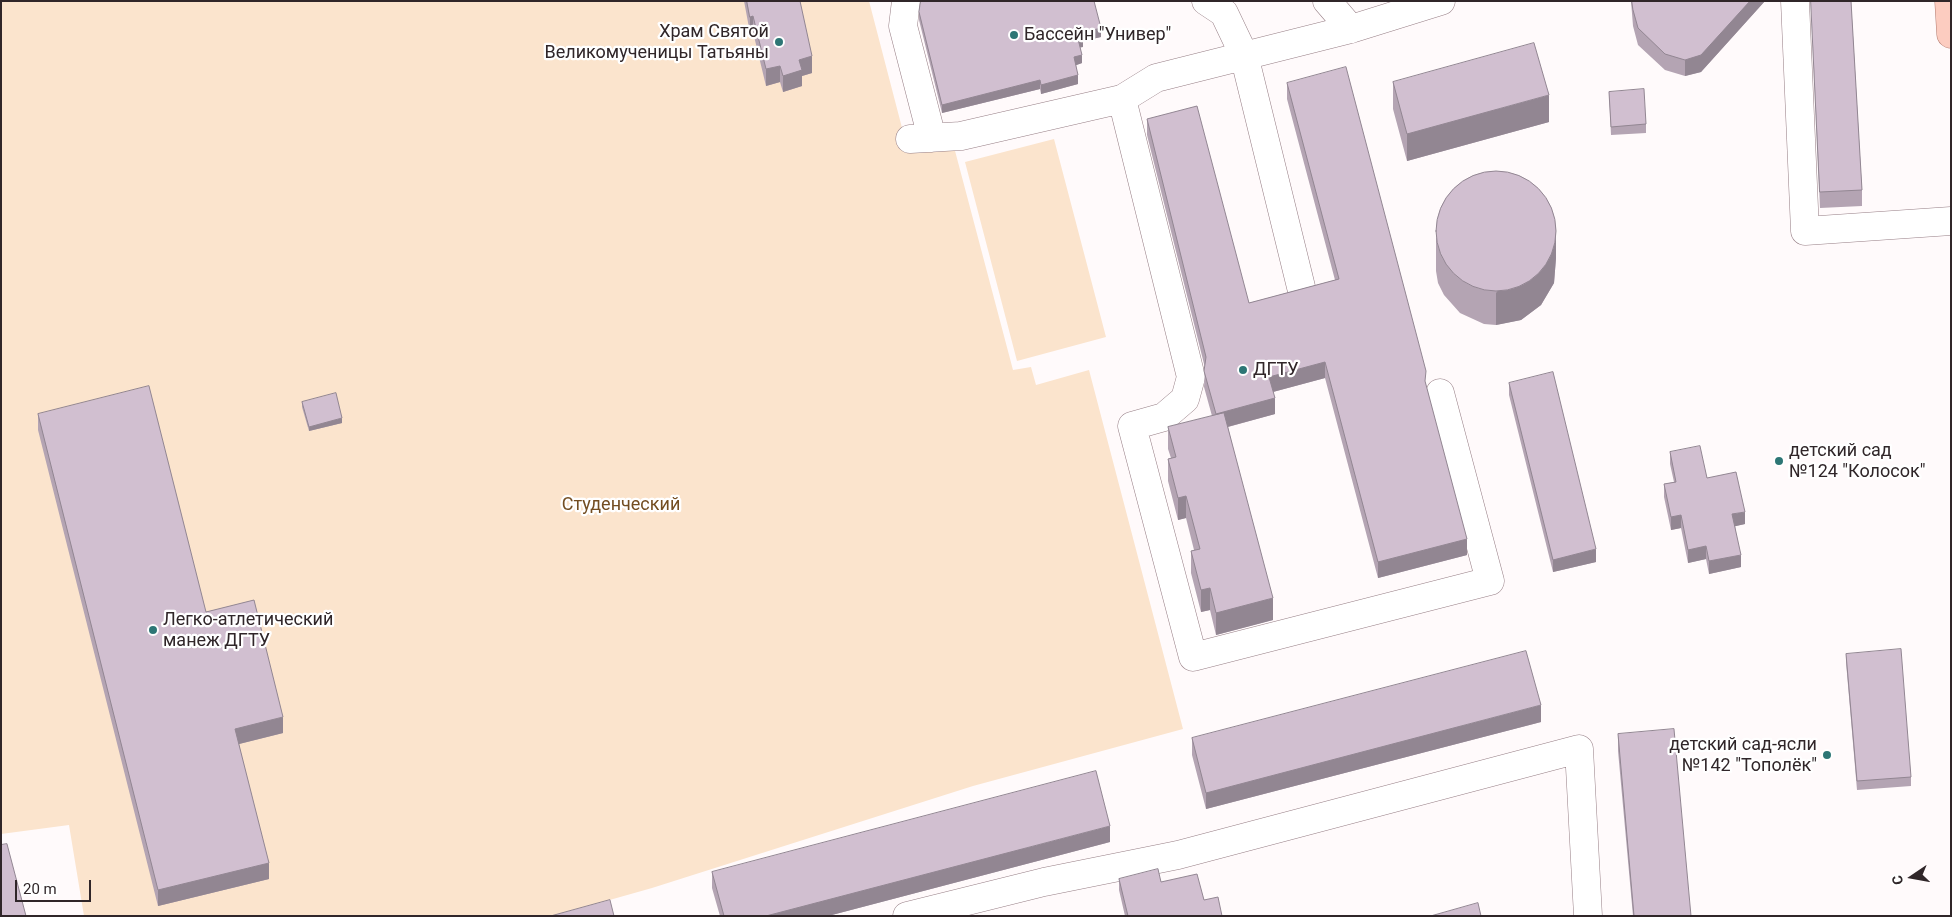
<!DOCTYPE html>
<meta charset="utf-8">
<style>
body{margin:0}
#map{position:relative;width:1952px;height:917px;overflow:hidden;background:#fffafb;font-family:Roboto,sans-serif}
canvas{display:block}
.frame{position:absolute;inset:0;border:2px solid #302629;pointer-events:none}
.north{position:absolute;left:1887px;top:852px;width:50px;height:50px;-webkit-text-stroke:4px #fff;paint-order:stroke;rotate:258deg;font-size:14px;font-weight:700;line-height:20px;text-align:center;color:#302629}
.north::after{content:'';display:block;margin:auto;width:18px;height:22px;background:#302629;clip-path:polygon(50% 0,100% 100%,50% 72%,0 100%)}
.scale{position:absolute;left:15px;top:880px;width:76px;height:22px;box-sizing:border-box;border:2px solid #302629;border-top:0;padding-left:6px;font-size:15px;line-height:18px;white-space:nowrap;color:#302629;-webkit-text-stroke:4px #fff;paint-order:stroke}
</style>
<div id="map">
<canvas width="1952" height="917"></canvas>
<div class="frame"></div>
<div class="north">С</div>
<div class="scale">20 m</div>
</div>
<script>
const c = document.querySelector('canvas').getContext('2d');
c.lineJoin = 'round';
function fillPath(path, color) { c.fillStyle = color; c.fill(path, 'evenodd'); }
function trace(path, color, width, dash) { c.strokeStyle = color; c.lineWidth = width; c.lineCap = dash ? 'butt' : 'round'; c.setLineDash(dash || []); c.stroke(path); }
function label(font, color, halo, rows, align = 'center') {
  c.font = font + ' Roboto,sans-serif'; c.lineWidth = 4.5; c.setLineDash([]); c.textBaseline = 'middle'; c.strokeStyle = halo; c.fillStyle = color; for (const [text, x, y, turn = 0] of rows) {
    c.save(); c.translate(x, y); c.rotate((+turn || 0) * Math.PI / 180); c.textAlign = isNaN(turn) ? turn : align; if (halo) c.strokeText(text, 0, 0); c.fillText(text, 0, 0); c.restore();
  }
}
fillPath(new Path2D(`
 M1,1H869L907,147H954L1013,370L1031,367L1036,385L1089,370L1183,729L973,786L652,888L553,916H84L69,825L1,834Z
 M1054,139L1106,337L1017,361L965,162Z`), '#fbe4cd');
const minor = new Path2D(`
 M906,1L903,26L932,138
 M1206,1L1224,13L1244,55L1301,287
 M1327,1L1351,29
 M1795,1L1805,231L1951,221
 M1122,99L1191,377L1185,399L1164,417L1132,426L1193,657L1490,581L1440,393
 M910,139L961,136L1122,99L1156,78L1351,29L1441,1
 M907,916L1044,882L1178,855L1579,749L1588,916`);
const major = new Path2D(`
 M1949,1L1951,34`);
trace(minor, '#977f86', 29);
trace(major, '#b37c70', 29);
trace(minor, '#fff', 28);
trace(major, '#fcccc0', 28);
fillPath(new Path2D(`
 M744,1H800L812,73L802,76V86L783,92L780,82L766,86L753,32L750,33Z
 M1631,1H1765L1701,72L1685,76L1665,70L1638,45L1633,26Z
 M1811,1H1851L1862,190V206L1820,208Z
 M919,12L1101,37L1083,41V47H1080L1082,63L1076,65L1078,84L1041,94L1040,89L942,113L919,20Z
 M1393,82L1549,122L1407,161L1393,109Z
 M1287,83L1426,385L1467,555L1378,578L1325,378L1273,392L1275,414L1228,427L1273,620L1216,635L1210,610L1201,612L1191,573V551L1194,550L1186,518L1178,520L1168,481V459L1171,458L1168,449V427L1212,416L1204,387L1205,368L1147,135V119L1249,303L1335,280L1287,99Z
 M1609,92L1646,124V133L1611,135Z
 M1436,238L1556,258L1554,283L1541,305L1521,320L1496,325L1484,324L1460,313L1444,295L1438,283L1436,271Z
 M1509,383L1596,562L1553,572L1509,395Z
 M302,402L342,423L309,431L302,407Z
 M38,414L206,612L283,733L239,744L269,879L158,906L38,430Z
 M1670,452L1707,478L1745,524L1735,526L1741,567L1709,574L1706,559L1688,563L1681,528L1671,530L1664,497V484L1674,482L1670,464Z
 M1846,654L1911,777V786L1857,790L1846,662Z
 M1541,722L1206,809L1192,755V738Z
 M1618,734L1691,916H1633L1618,751Z
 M1110,842L828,916H720L712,888V872Z
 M1119,879L1161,882L1204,900L1222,916H1125L1119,890Z`), '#b4a4b3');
fillPath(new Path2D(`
 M1750,1H1765L1701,72L1685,76V60Z
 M753,16V32L750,33V17Z
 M1101,28V37L1083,41V47L1078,48V39L1082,33Z
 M1082,55V63L1074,66V57Z
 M812,56V73L802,76V86L783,92V76L799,60Z
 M780,66V82L766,86V69Z
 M1078,75V84L1041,94V85Z
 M1040,80V89L942,113V105Z
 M1549,95V122L1407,161V134Z
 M1556,225V258L1554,283L1541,305L1521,320L1496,325V293Z
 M1325,362V378L1269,393V377Z
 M1275,398V414L1216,430V414Z
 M342,418V423L309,431V427Z
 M1186,496V518L1178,520V498Z
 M1745,512V524L1732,527V514Z
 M1681,515V528L1671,530V517Z
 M1467,539V555L1378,578V562Z
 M1706,546V559L1688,563V550Z
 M1596,549V562L1553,572V560Z
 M1741,555V567L1709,574V561Z
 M1210,588V610L1201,612V590Z
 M1273,598V620L1216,635V613Z
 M1541,705V722L1206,809V793Z
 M283,717V733L235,745V729Z
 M1110,826V842L828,916H766Z
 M269,863V879L158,906V890Z`), '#928692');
const building = new Path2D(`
 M747,1H800L812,56L799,60L802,70L783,76L780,66L766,69L753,16L750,17Z
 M921,1H1094L1101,28L1082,33L1083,38L1078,39L1082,55L1074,57L1078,75L1041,85L1040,80L942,105L919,12Z
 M1632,1H1750L1701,55L1685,60L1665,54L1638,28L1633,10Z
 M1811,1H1851L1862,190L1820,192Z
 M1534,43L1549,95L1407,134L1393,82Z
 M1346,67L1426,371L1425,381L1467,539L1378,562L1325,362L1269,377L1275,398L1216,414L1204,371L1206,357L1147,119L1197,106L1249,303L1339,279L1287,83Z
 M1644,89L1646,124L1611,127L1609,92Z
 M1436 231a60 60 0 1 1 120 0a60 60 0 1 1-120 0Z
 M1553,372L1596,549L1553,560L1509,383Z
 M149,386L206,612L254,600L283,717L235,729L269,863L158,890L38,414Z
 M336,393L342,418L309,427L302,402Z
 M1224,413L1273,598L1216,613L1210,588L1201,590L1191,551L1200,549L1186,496L1178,498L1168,459L1176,457L1168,427Z
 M1700,446L1707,478L1736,472L1745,512L1732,514L1741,555L1709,561L1706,546L1688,550L1681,515L1671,517L1664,484L1676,482L1670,452Z
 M1901,649L1911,777L1857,781L1846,654Z
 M1526,651L1541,705L1206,793L1192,738Z
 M1674,729L1691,916H1634L1618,734Z
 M1096,771L1110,826L766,916H724L712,872Z
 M7,844L26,916H1V845Z
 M1158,869L1161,882L1197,874L1204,900L1218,897L1222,916H1128L1119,879Z
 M610,900L614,916H551Z
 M1478,903L1481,916H1431Z`);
fillPath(building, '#d1bfd0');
trace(building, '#928692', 1);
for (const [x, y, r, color] of [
 [1014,35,5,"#2d7675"],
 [779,42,5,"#2d7675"],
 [1243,370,5,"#2d7675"],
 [1779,461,5,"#2d7675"],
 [153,630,5,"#2d7675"],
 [1827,755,5,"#2d7675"]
]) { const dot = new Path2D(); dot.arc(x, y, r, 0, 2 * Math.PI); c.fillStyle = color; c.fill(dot); trace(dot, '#fff', 2); }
label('18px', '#302629', '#fff', [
 ["Храм Святой",769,32,"right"],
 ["Великомученицы Татьяны",769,53,"right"],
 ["Бассейн \"Универ\"",1024,35],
 ["ДГТУ",1253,370],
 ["детский сад",1789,451],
 ["№124 \"Колосок\"",1789,472],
 ["Легко-атлетический",163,620],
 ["манеж ДГТУ",163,641],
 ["детский сад-ясли",1817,745,"right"],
 ["№142 \"Тополёк\"",1817,766,"right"]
], 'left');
label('18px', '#734d21', '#fff', [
 ["Студенческий",621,505]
]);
</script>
